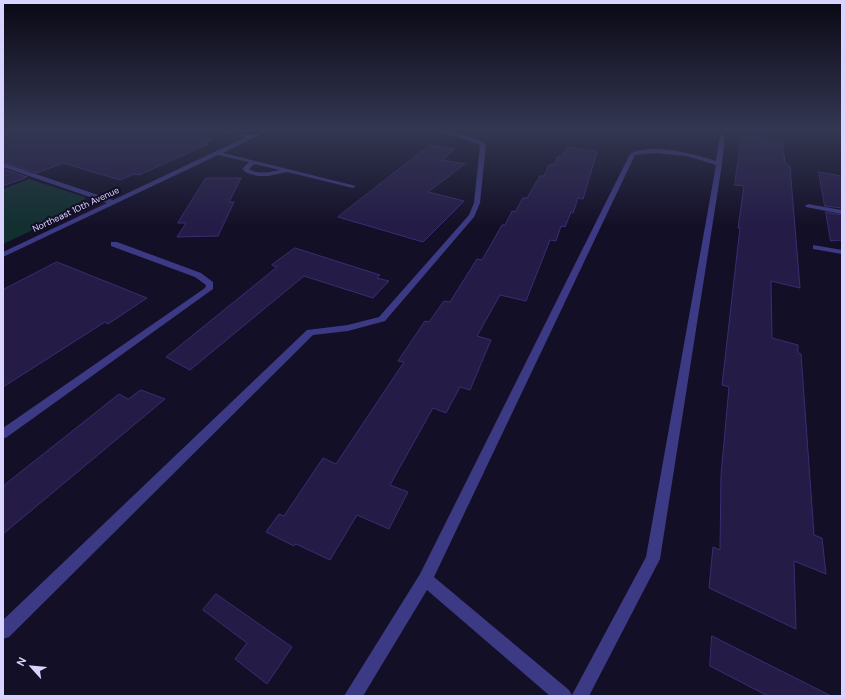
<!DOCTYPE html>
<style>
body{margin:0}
#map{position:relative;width:845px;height:699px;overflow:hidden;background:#130f26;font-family:"DM Sans",sans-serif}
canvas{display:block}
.frame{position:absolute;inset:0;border:4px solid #d9d4ff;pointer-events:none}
.north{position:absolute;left:12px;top:647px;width:40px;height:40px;-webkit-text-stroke:3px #130f26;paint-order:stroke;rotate:297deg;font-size:11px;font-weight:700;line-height:16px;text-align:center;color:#d9d4ff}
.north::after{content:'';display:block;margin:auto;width:14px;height:18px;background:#d9d4ff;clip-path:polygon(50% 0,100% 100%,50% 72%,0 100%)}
</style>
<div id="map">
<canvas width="845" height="699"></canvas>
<div class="frame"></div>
<div class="north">N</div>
</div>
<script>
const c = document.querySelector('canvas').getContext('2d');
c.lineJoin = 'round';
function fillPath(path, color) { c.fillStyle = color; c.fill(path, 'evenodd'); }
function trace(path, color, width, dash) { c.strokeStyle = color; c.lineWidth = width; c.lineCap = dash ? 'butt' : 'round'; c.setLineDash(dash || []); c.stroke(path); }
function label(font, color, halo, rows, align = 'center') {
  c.font = font + ' "DM Sans",sans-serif'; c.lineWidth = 4; c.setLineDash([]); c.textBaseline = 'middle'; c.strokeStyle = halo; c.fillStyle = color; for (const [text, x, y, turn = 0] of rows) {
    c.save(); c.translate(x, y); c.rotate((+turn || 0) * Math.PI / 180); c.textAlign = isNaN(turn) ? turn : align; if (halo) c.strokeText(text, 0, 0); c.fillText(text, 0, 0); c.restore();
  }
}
fillPath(new Path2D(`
 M29,179L85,197V202L80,208L3,244V189Z`), '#12302f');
const building = new Path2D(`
 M3,130H176L213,139L203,143L208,144L139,175L134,174L120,180L63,163L37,173L3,162Z
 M742,135L782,141L785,163L790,167L800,288L771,281L772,338L798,345V353L801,354L814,535L822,538L826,574L794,561L796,629L709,588L713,547L720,550L721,475L729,387L722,385L740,228H738L744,186L735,185Z
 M430,145L455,149L442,160L465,164L428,192L464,201L423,242L338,217Z
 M568,147L597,152L583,199L578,198L573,213L571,212L565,227L561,226L556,241L550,240L526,301L500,295L477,336L491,340L470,390L460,387L446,413L433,408L390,485L408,492L389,529L357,515L330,560L296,544L294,546L266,532L279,514L284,516L323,458L336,464L404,362L398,361L425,321L429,322L444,301L450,302L477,259L482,260L502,225H505L512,211L515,212L523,198H527L540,176H544L549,165H554L558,156L562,157Z
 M3,169L27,177L3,186Z
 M819,172L842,176V208L825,206Z
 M206,178H241L229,202H234L218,236L177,237L186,223H178Z
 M826,212L842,215V240L831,241Z
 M295,248L380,275L377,278L389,281L373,298L304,276L190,370L166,357L277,267L272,265Z
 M57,262L147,298L108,324L105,322L3,387V290Z
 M141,390L165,399L3,534V486L119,394L128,399Z
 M216,594L292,647L267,684L235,659L247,643L203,610Z
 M712,636L831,696H768L710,666Z`);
fillPath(building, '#241b47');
trace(building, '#3b2d73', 1);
fillPath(new Path2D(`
 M218,130C229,130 242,136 250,135C257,135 261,130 269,130L223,153L356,186L353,188L287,172L268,176H258L247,173L242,169L249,162L218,155L3,257V252L107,203L3,167V163L113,200L246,137ZM254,164L280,170C269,172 259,175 249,169Z
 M425,130C443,130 471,134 486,144L480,203L474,217L385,321L348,331L313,335L9,637L3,639V620L307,330L348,325L379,317L469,215L474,203L480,145L455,136Z
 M720,134L725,135L722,164L660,559L589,696H550L427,590L363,696H344L420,574L630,154C648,142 697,154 716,161ZM655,153L687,156L716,165L646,557L572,695L569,690L434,577L635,155Z
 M808,204L842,210V214L806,207L805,206Z
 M111,242H117L201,273L213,282V289L7,437L3,439V428L205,288L206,285L195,277L111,246Z
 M813,245L842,250V254L813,249Z`), '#3d3a85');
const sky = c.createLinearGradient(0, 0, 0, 228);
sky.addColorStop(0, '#0a0815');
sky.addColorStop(0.57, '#333752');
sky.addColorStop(1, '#33375200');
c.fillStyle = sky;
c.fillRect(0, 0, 845, 228);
label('9px', '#d9d4ff', '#130f26', [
 ["Northeast 10th Avenue",76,210,-25]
]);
</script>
